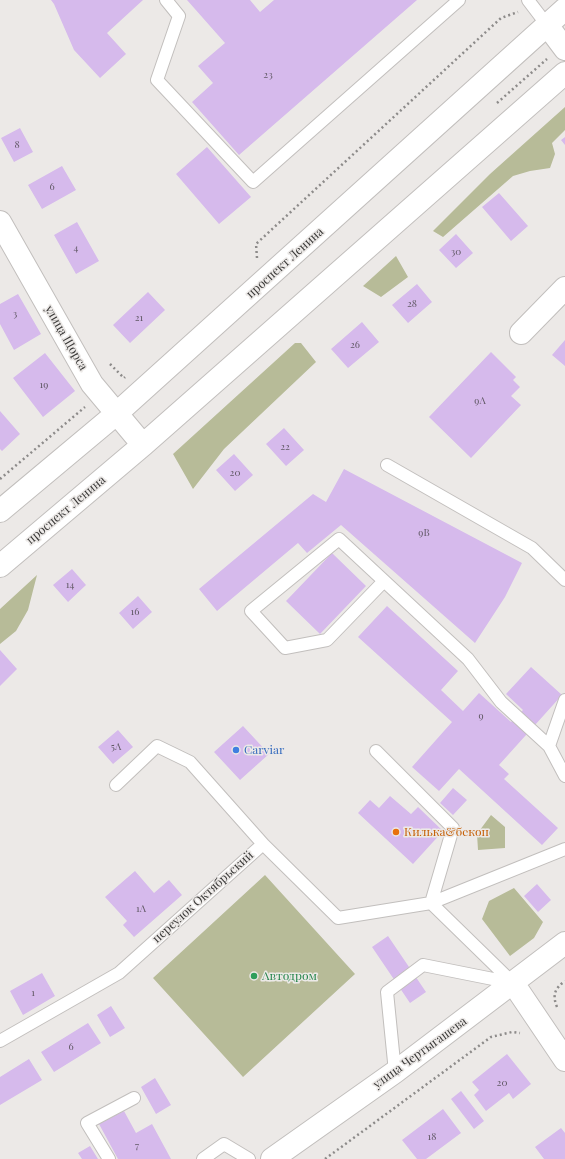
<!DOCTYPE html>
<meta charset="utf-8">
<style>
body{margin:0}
canvas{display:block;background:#ece9e7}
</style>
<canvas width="565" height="1159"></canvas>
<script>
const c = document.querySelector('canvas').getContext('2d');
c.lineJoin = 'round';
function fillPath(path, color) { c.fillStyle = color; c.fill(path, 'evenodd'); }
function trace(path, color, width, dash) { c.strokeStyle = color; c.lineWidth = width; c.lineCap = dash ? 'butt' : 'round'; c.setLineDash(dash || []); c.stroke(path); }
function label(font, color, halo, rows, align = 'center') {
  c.font = font + ' "Playfair Display",serif'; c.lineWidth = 3; c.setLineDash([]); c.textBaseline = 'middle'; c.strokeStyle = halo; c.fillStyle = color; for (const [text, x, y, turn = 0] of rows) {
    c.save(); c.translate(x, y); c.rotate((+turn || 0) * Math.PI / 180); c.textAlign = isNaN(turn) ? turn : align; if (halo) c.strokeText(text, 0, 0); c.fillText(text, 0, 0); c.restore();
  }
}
fillPath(new Path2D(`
 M565,107V130L552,143L555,154L550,168L530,171L513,176L443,237L433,231L490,174Z
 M396,256L408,277L381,297L363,286Z
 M295,343H301L316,362L224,449L193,489L173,454Z
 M37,575L28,610L16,631L0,644V609Z
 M491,815L505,827V848L478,850L477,834Z
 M265,875L355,974L243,1077L153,978Z
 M514,888L543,922L534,938L510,956L482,919L489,901Z`), '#b7bb98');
fillPath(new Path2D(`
 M51,0H143L107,33L126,54L100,78L74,50L54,4Z
 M187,0H250L260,12L274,0H417L239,155L192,102L213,83L198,66L225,43Z
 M20,128L33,152L14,162L1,138Z
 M565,137V145L561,140Z
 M207,147L251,197L219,224L176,174Z
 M62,166L76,190L42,209L28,185Z
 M499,193L528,226L511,241L482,207Z
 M77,222L99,261L76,274L54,235Z
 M456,234L473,253L456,268L439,250Z
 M417,284L432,302L408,323L392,305Z
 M148,292L165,310L130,343L113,325Z
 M18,294L41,334L14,350L0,324V304Z
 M362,322L379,342L348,368L331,349Z
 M565,340V366L552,355Z
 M491,352L516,377L513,380L520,387L511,396L521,405L471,458L429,417Z
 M45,353L75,391L43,417L13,378Z
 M0,411L20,434L2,451L0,449Z
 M284,428L304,450L286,466L266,444Z
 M234,454L253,475L235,491L216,470Z
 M344,469L522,563L505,597L475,643L341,525L307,553L298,543L217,611L199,589L313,494L326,502Z
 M332,553L366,586L320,634L286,601Z
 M72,569L86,585L68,602L53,585Z
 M138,596L152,612L133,629L119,613Z
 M387,606L458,671L441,690L463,711L479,693L511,722L523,710L506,694L531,667L562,695L499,765L509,774L504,779L558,828L542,845L459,769L439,791L412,767L452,722L358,637Z
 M0,650L17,669L0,686Z
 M243,726L269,754L240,780L214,752Z
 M118,730L133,747L113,764L98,747Z
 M453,788L467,800L453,815L440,803Z
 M390,796L411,814L418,807L443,831L413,864L358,813L370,800L379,808Z
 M135,871L154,893L169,880L182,895L134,937L123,925L127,921L105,897Z
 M537,884L551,900L538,912L524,896Z
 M388,936L426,992L410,1003L372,947Z
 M42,973L55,996L23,1015L10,991Z
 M111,1006L125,1028L110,1037L97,1015Z
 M88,1023L101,1043L54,1072L41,1052Z
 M507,1054L531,1084L513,1099L509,1093L486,1111L474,1095L479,1090L472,1082Z
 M29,1059L42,1080L0,1105V1077Z
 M155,1078L171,1105L156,1114L141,1087Z
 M461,1091L484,1121L474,1129L451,1099Z
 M443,1109L461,1133L426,1159H417L402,1140Z
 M124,1111L136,1133L152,1124L171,1159H118L99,1124Z
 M561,1128L565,1133V1159H544L535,1147Z
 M90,1146L98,1159H82L78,1153Z`), '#d6baec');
const service = new Path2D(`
 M166,0L179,16L157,80L253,182L459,0
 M528,0L547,25
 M387,465L532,548L565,580
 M384,581L327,640L285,648L251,611L339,539L468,659L501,702L549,746L565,776
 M549,746L565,700
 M376,751L453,828L431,903
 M116,785L157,746L190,762L263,844
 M431,903L565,849
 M0,1041L119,973L263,844L338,918L431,903L513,983
 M395,1072L387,992L423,965L513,983
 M109,1159L87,1123L134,1098
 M203,1159L224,1144L249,1159`);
const minor = new Path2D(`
 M547,25L565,49
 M0,222L92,384L143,445
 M521,333L565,288
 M0,511L116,414L565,9
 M0,566L143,445L565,73
 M513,983L565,1060
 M272,1159L395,1072L565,943`);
trace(service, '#c2bfbd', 14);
trace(minor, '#c2bfbd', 24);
trace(new Path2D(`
 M497,103L547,59
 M257,258L256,244L501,18L518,12
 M110,364L124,378L125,377
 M0,479L85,407
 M557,1007C552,995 555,988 565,981
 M325,1159L491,1037L512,1032L520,1033`), '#8d8b8a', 2.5, [2, 3]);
trace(service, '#fff', 12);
trace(minor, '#fff', 22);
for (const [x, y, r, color] of [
 [236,750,4,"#3f7fe0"],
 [396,832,4,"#e8710a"],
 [254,976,4,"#2e9e5b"]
]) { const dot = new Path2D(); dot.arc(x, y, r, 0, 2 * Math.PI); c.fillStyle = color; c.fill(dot); trace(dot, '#ece9e7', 1.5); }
label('10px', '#605864', null, [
 ["23",268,75],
 ["8",17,145],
 ["6",52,187],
 ["4",76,248],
 ["30",456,252],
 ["28",412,304],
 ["3",15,314],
 ["21",139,318],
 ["26",355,345],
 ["19",44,385],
 ["9А",480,401],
 ["22",285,447],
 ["20",235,473],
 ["9В",424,533],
 ["14",70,585],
 ["16",135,612],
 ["9",481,716],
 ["5А",116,747],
 ["1А",141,909],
 ["1",33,993],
 ["6",71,1047],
 ["20",502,1083],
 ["18",432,1137],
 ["7",137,1146]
]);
label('12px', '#383736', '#ece9e7', [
 ["проспект Ленина",285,263,-42],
 ["улица Щорса",66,338,60],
 ["проспект Ленина",66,510,-40],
 ["переулок Октябрьский",203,897,-42],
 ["улица Чертыгашева",420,1053,-36]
]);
label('12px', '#366cbe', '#ece9e7', [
 ["Carviar",244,750]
], 'left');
label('12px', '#c56008', '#ece9e7', [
 ["Килька&бекон",404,832]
], 'left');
label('12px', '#27864d', '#ece9e7', [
 ["Автодром",262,976]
], 'left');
</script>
